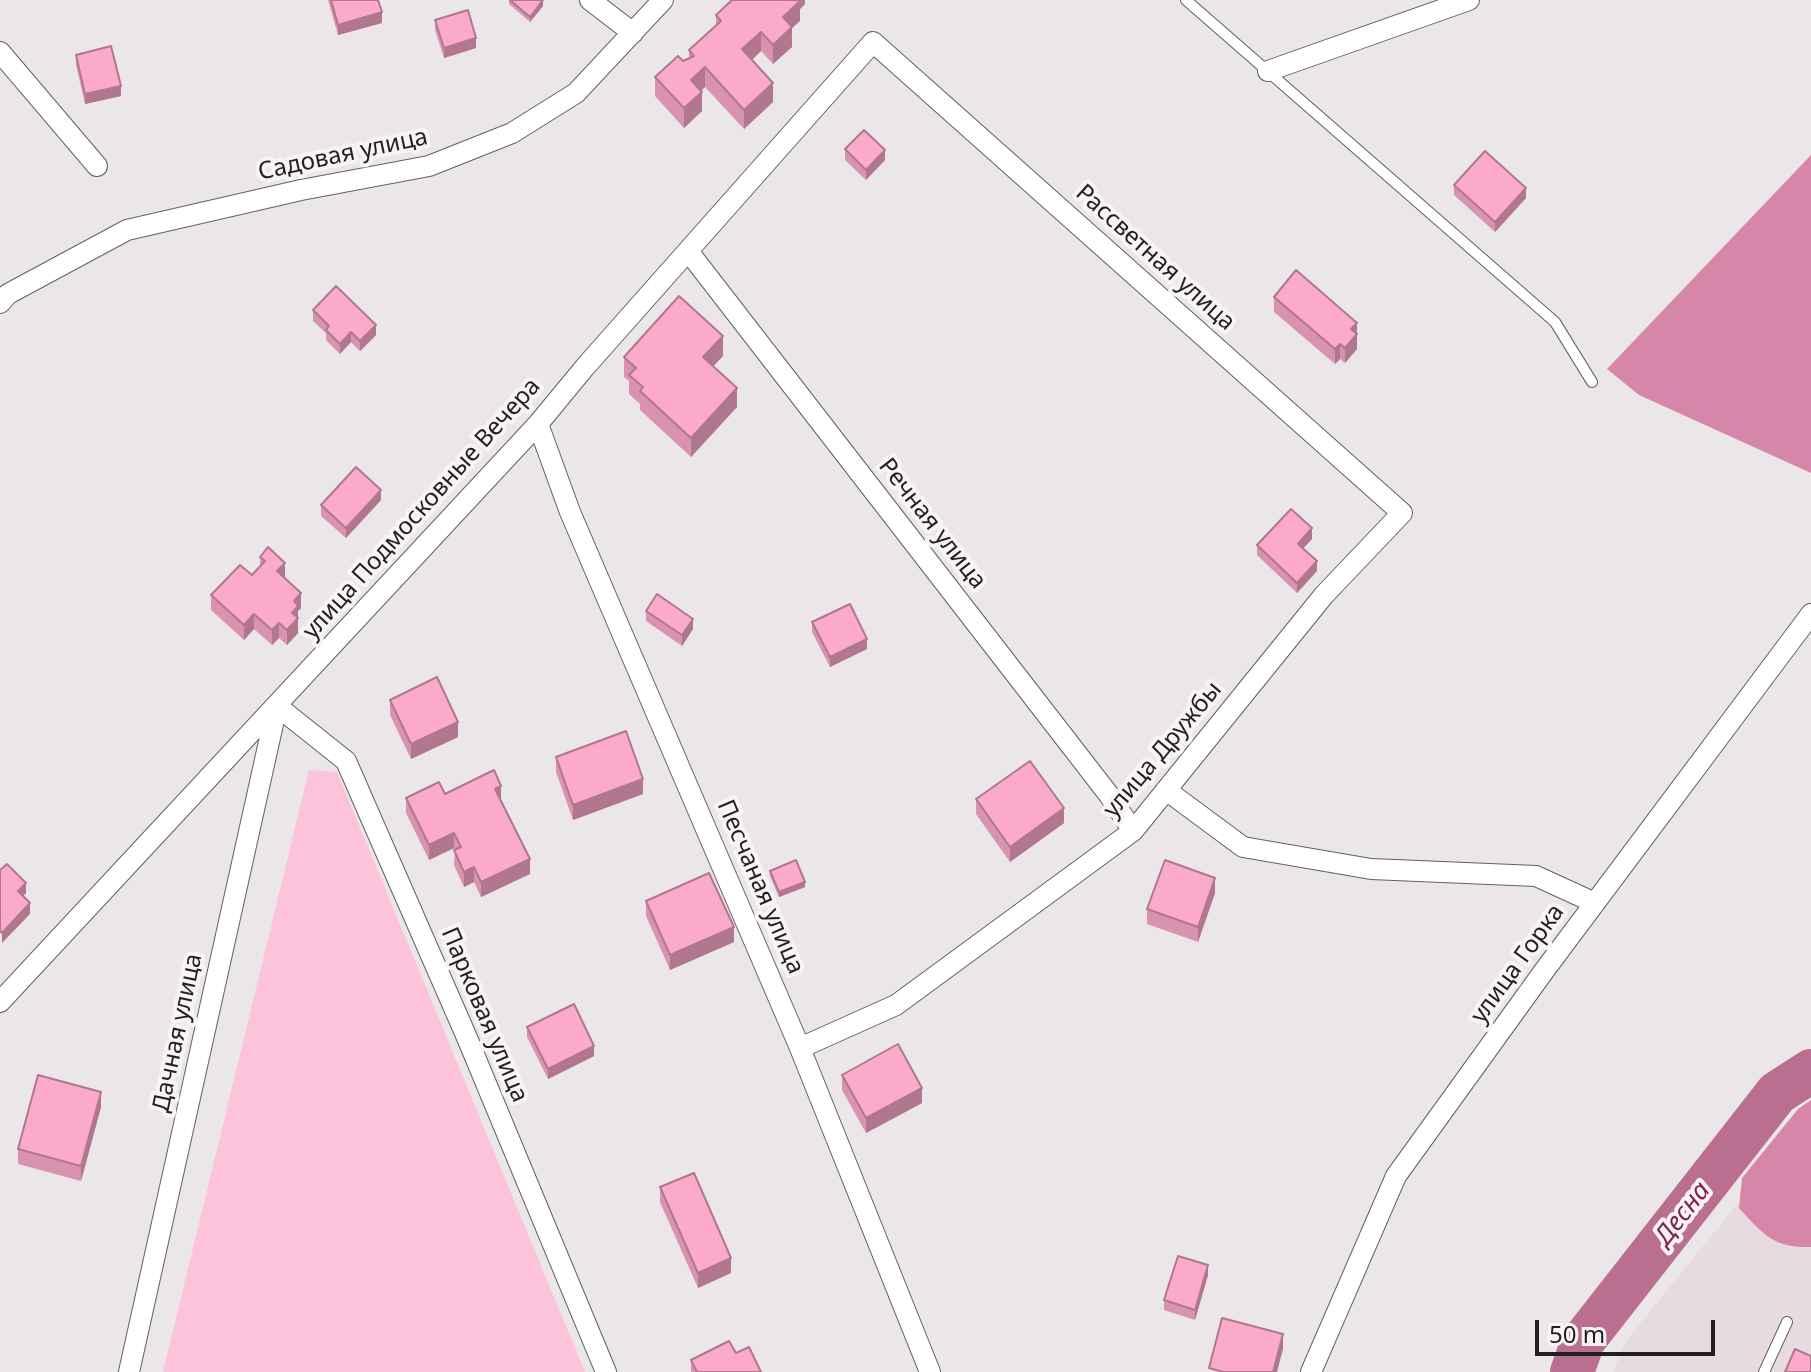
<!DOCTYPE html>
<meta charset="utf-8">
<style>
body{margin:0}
#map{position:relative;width:1811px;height:1372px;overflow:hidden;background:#ebe7e8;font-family:"Noto Sans",sans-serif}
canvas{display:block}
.scale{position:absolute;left:1535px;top:1320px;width:180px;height:36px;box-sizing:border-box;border:4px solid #211f20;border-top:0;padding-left:10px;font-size:24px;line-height:28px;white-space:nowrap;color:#211f20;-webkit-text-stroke:6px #f8f4f6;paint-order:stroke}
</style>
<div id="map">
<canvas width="1811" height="1372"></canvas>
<div class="scale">50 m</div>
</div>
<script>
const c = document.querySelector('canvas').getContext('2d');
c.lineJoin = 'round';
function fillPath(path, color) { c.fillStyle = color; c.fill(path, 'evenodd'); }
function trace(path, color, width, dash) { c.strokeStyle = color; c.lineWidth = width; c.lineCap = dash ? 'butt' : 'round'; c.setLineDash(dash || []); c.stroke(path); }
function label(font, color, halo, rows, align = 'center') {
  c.font = font + ' "Noto Sans",sans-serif'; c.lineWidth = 8; c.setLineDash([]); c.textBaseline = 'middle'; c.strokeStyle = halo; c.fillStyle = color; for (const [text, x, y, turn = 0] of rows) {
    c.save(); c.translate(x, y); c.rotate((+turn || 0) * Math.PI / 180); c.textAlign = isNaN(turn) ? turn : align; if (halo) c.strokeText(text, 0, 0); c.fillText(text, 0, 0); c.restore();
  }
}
fillPath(new Path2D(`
 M1811,1116V1372H1613L1626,1341L1805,1120Z`), '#e7dbe0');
fillPath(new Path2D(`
 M309,770L337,772L585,1372H163Z`), '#fdc3da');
fillPath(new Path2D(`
 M1811,155V473L1639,395L1607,369Z
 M1811,1100V1247C1773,1248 1764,1235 1739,1208L1742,1178L1798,1109Z`), '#d687a9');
trace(new Path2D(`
 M1572,1372L1583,1341L1777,1093L1811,1071`), '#bb6f90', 44);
const service = new Path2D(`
 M1186,0L1555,322L1592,382
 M1764,1372L1787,1322`);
const minor = new Path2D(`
 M590,0L633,33
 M0,52L97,166
 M1268,71L1469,0
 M688,251L1109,795L1133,831
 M0,303L8,294L127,230L301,190L429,166L512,133L576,93L663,0
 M538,424L570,512L800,1048L930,1372
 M1166,790L1243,847L1371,869L1536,876L1595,903
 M0,1002L538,424L585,367L873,42L1402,513L1324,595L1133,831L896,1005L800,1048
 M129,1372L277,706L346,761L468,1040L606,1372
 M1311,1372L1396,1176L1544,971L1811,614`);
trace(service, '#636061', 12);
trace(minor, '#636061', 22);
trace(service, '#fff', 10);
trace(minor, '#fff', 20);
fillPath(new Path2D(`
 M328,0H378L382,23L338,35Z
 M509,0L543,6L530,22L509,4Z
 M805,0V4L800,9V21L792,28V47L773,64L761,51L752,60L773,102L744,129L705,87L701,90L702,111L684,128L655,96V77L689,58V50L716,26V15Z
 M435,20L476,48L444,58L435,30Z
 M76,55L121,96L85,104L76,65Z
 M845,149L885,160L866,180L845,160Z
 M1454,185L1526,198L1495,232L1454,195Z
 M1274,297L1357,323V349L1345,363L1340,359L1335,364L1274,312Z
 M313,310L376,335L360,351L351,342L340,354L326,340V333L313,321Z
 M723,356L713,366L737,407L691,457L640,410V404L629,394V381L624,377V357Z
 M381,500L346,538L321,516V505Z
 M1312,539L1303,548L1317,571L1297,593L1257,555V545Z
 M260,557L285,578L301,608L298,611V633L287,645L279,638L272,645L254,629L244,640L211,610V595L252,575L260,567Z
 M646,611L693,629L682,646L646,621Z
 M812,622L867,649L830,667L812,632Z
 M390,700L458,737L411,759L390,715Z
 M556,757L643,794L573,820L556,772Z
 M445,794L501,801L530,874L481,897L474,882L464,887L454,865L455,850L454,848L429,860L406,813V798Z
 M976,799L1064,823L1010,862L976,814Z
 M770,871L805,887L779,897L770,876Z
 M1215,893L1198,942L1147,924V909Z
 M646,901L734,942L670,970L646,916Z
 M527,1027L594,1056L548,1079L527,1037Z
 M842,1075L922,1103L866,1133L842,1090Z
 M101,1107L81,1181L18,1164V1149Z
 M660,1187L731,1273L698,1288L660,1202Z
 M1208,1275L1195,1320L1164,1310V1300Z
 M736,1353L761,1372H691V1360Z`), '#d992af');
fillPath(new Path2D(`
 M543,0V6L530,22V17Z
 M793,0H805V4L800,9V21L792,28V47L773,64V45L783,17Z
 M382,12V23L338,35V25Z
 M761,32V51L742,69V49Z
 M476,38V48L444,58V48Z
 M705,67V87L691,100V80Z
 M773,83V102L744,129V110Z
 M121,86V96L85,104V94Z
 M702,92V111L684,128V108Z
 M885,150V160L866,180V170Z
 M1526,188V198L1495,232V222Z
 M1357,323V349L1345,363V348L1351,329Z
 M376,325V335L360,351V341Z
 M351,332V342L340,354V344Z
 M723,336V356L703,377V357Z
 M1340,344V359L1335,364V349Z
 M737,388V407L691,457V438Z
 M381,490V500L346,538V528Z
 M1312,528V539L1298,554V544Z
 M1317,561V571L1297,593V583Z
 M285,563V578L277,571Z
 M301,593V608L298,611V633L287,645V630L294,601Z
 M254,614V629L244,640V625Z
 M693,619V629L682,646V635Z
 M279,623V638L272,645V630Z
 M867,639V649L830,667V657Z
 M458,722V737L411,759V744Z
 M643,779V794L573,820V805Z
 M501,786V800L495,789Z
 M1064,808V823L1010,862V847Z
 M454,833V848L429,860V845Z
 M530,859V874L481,897V882Z
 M474,867V882L464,887V872Z
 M1215,878V893L1198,942V927Z
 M805,882V887L779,897V892Z
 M26,883V893L18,902V891Z
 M30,903V914L2,943V933Z
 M734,927V942L670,970V955Z
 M594,1046V1056L548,1079V1069Z
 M922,1088V1103L866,1133V1118Z
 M101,1092V1107L81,1181V1166Z
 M731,1258V1273L698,1288V1273Z
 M1208,1265V1275L1195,1320V1310Z
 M1283,1334V1349L1277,1372H1273Z`), '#b0778f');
const building = new Path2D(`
 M331,0H378L382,12L338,25Z
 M510,0H543L530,17Z
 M732,0H798L800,1L783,17L792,27L773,45L761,32L742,49L773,83L744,110L705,67L691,80L702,92L684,108L655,77L678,56L683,61L694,56L689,50L721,21L716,15Z
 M468,10L476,38L444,48L435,20Z
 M111,46L121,86L85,94L76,55Z
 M864,130L885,150L866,170L845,149Z
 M1485,151L1526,188L1495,222L1454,185Z
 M1296,270L1357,323L1351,329L1357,334L1345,348L1340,344L1335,349L1274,297Z
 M336,286L376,325L360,341L351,332L340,344L326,330L329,326L313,310Z
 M679,296L723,336L703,357L737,388L691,438L640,391L643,387L629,375L636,368L624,357Z
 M356,467L381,490L346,528L321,505Z
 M1291,509L1312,528L1298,544L1317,561L1297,583L1257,545Z
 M268,547L285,563L277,571L301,593L294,601L298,606L292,613L298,618L287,630L279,623L272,630L254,614L244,625L211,595L240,565L252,575L265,561L260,557Z
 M657,594L693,619L682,635L646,611Z
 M850,604L867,639L830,657L812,622Z
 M437,677L458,722L411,744L390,700Z
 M626,731L643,779L573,805L556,757Z
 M1030,761L1064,808L1010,847L976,799Z
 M494,770L501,786L495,789L530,859L481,882L474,867L464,872L454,850L461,847L454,833L429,845L406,798L439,782L445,794Z
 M796,860L805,882L779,892L770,871Z
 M1165,860L1215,878L1198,927L1147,909Z
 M7,864L26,883L18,891L30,903L2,933L0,931V870Z
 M709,873L734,927L670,955L646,901Z
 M574,1004L594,1046L548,1069L527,1027Z
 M898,1044L922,1088L866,1118L842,1075Z
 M38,1075L101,1092L81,1166L18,1149Z
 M694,1173L731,1258L698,1273L660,1187Z
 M1178,1256L1208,1265L1195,1310L1164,1300Z
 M1222,1318L1283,1334L1273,1372H1223L1209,1368Z
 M729,1341L736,1353L749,1347L761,1372H697L691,1360Z
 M1795,1349L1811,1356V1372H1785Z`);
fillPath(building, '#fcaacc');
trace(building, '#b0778f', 2);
label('24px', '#211f20', '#f8f4f6', [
 ["Садовая улица",343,155,-12],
 ["Рассветная улица",1155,258,42],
 ["улица Подмосковные Вечера",422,509,-48],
 ["Речная улица",932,524,52],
 ["улица Дружбы",1163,750,-50],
 ["Песчаная улица",760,887,67],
 ["улица Горка",1518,964,-54],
 ["Парковая улица",484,1015,67],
 ["Дачная улица",178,1033,-78]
]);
label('italic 26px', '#812453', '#f8f4f6', [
 ["Десна",1683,1214,-52]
]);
</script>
